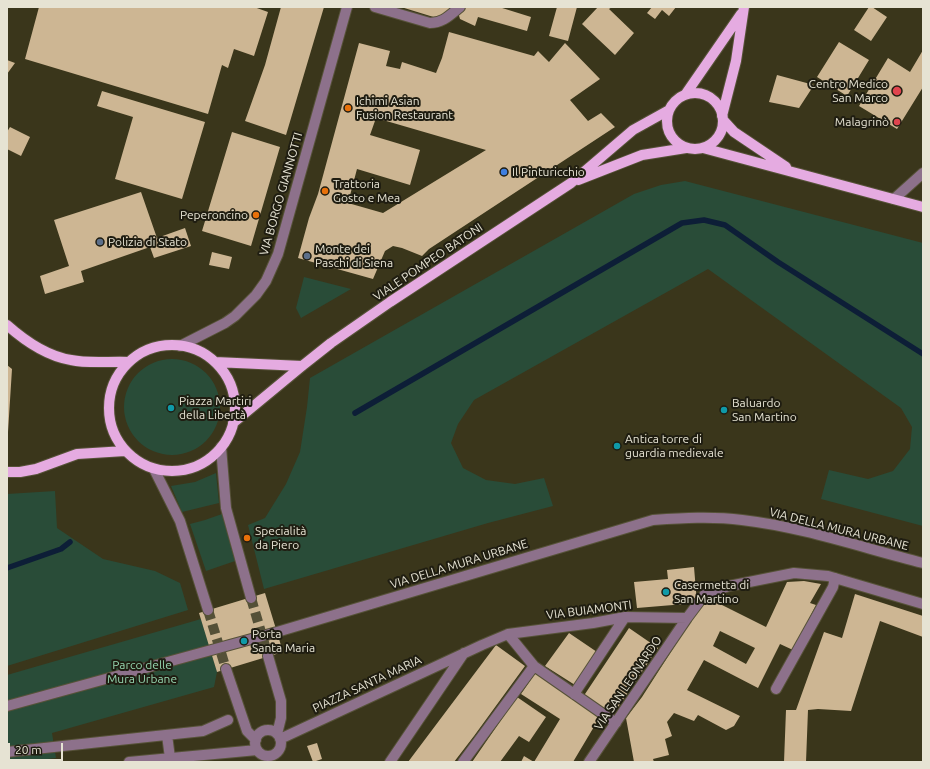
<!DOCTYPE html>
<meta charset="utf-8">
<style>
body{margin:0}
#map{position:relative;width:930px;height:769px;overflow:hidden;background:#3a361b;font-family:Ubuntu,sans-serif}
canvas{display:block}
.frame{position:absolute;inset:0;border:8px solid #e6e3d3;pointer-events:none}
.scale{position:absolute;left:8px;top:743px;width:55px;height:18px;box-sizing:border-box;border:2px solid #e6e3d3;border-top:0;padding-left:5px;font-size:12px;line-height:14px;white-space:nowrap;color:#e6e3d3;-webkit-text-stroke:3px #1f1d11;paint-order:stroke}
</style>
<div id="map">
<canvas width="930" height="769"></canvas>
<div class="frame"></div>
<div class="scale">20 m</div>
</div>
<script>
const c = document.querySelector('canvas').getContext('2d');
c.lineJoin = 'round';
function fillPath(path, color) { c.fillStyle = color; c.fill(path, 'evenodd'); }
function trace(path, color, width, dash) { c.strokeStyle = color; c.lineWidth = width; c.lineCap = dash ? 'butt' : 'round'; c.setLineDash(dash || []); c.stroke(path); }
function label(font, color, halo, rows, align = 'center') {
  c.font = font + ' Ubuntu,sans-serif'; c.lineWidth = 4; c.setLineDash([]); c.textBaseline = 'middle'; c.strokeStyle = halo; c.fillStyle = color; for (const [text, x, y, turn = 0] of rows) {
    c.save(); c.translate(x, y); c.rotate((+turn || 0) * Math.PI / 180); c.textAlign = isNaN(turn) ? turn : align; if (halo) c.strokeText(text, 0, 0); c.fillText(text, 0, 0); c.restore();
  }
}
fillPath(new Path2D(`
 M685,181L923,243V526L821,499L829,470L868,479L893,471L910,449L912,427L901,408L708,269L474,400L458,424L451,443L463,468L486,480L515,484L544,478L553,506L488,523L264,589L248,525L265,518L286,484L300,452L307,407L310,378L634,194L661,185Z
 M304,277L351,289L301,318L296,308Z
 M124 407a48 48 0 1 1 96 0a48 48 0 1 1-96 0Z
 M216,473L219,503L182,512L171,486L195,482Z
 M55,491L57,528L103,559L155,571L180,583L188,610L7,666V494Z
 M222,514L235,561L206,571L190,524L205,520Z
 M201,619L217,672L214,687L52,733L56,758L23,762H7V675Z`), '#294c38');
trace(new Path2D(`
 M355,413L682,223L704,220L725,225L778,262L923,354
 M7,568L61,549L70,542`), '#0d1e37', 5.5);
fillPath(new Path2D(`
 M39,7H254L268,12L254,56L234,49L228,68L222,65L208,114L25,59Z
 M281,7H324L286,135L245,121L265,65Z
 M401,7H451L440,19Z
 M463,7H499L531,17L527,31L478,17L475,26L460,19L458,12Z
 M557,7H577L568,41L549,36Z
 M598,7H612L609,9L634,33L615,55L582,24Z
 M652,7H676L669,16L662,10L655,19L647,13Z
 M869,7H872L887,17L871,41L854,30Z
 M449,32L534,56L538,51L549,62L565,43L600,79L570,100L588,121L601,113L615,127L429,249L422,256L402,248L393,246L385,251L373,279L298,258L309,218L318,194L359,43L390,51L386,66L400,69L402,62L436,73L442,58ZM376,118L486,150L383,213L348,203L357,169L410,185L420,150L370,135Z
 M839,42L869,60L847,96L817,77Z
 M923,50V87L897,129L859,106L888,58L910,72Z
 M7,60L15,63L7,74Z
 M777,75L814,85L799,108L769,102Z
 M102,91L205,122L182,199L115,179L133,117L97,106Z
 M10,127L30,137L21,156L7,149V132Z
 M232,132L280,147L251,246L202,231Z
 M141,192L157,238L185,228L191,246L154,258L150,247L81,271L84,282L45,294L40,276L69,266L54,220Z
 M212,252L232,257L229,269L209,265Z
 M7,365L12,369L8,432H7Z
 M694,567L697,603L637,608L634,582L668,579L667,570Z
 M804,581L821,584L810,603L816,605L793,650L780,644L758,688L704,660L687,690L740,716L734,726L726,730L698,715L694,721L674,713L667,722L672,736L665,739L669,755L653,759L654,762H634L626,718L642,697L706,597L766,627L787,582ZM720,631L755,648L746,664L713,646Z
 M265,593L283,652L217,672L199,613Z
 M855,594L923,616V637L880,621L851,711L818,709L808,710L806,762H784L786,710H796L824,632L842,638Z
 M629,628L658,648L612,716L583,697Z
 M569,633L597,652L575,685L545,666Z
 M496,645L525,666L474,736L454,762H408Z
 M536,672L601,715L573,762H534L560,719L521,694Z
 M517,697L546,717L529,742L519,736L500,762H472Z
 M317,743L322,759L313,762L307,746Z
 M524,756L534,762H521Z`), '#cdb693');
trace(new Path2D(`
 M251,598L268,656
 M208,610L226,669`), '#545037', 10, [10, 5]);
const minor = new Path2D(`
 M375,7L430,23C443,23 450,15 460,7
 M894,199L923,173
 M180,346L225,323L235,316L256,295L266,281L278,254L347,7
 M221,447L226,508L251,598
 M154,469L180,521L208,610
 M508,634L534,666L616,723
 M268,656L281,701V718L277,734
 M226,669L247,731L256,740
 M776,689L833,587L835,578
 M574,694L625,617
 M7,706L277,632L653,520C682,518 712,516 742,520C803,527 863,548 923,563
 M255 743a13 13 0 1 1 26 0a13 13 0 1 1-26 0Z
 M167,735L170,758
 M280,739L482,645L508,634L593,623L625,617L687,618L705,594L729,586L794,573L828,576L923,604
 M7,752L203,731L228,720
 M129,762L257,750
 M390,762L464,653
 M463,762L534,666
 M589,762L687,618`);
const major = new Path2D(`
 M667 121a28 28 0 1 1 56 0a28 28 0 1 1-56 0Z
 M685,95L741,14
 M722,116L736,61L744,7
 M723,120L734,132L786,167
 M703,148L923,207
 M578,180L642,155L686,148
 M7,325C25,341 46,356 71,360C89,364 110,361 129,362
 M109 408a63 63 0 1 1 126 0a63 63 0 1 1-126 0Z
 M215,362L302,366
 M233,423L302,366L331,343L390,302L571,183L633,130L669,110
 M7,472H20L36,469L77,454L125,451`);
trace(minor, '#565238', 12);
trace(major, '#565238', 12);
trace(minor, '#8d718b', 10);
trace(major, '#e5abe1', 10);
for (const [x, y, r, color] of [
 [897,91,5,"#e0444e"],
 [348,108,4,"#e8710a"],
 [897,122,4,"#e0444e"],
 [504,172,4,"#3f7fe0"],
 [325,191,4,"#e8710a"],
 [256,215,4,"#e8710a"],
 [100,242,4,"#5c6f8a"],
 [307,256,4,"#5c6f8a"],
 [171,408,4,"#0f9aa8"],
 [724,410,4,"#0f9aa8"],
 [617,446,4,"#0f9aa8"],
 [247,538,4,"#e8710a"],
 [666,592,4,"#0f9aa8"],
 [244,641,4,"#0f9aa8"]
]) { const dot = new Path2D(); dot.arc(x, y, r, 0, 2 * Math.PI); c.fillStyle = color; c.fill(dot); trace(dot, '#1f1d11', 1.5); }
label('12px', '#e6e3d3', '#1f1d11', [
 ["Centro Medico",888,84,"right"],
 ["San Marco",888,98,"right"],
 ["Ichimi Asian",356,101],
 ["Fusion Restaurant",356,115],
 ["Malagrinò",889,122,"right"],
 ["Il Pinturicchio",512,172],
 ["Trattoria",333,184],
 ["Gosto e Mea",333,198],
 ["Peperoncino",248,215,"right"],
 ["Polizia di Stato",108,242],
 ["Monte dei",315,249],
 ["Paschi di Siena",315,263],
 ["Piazza Martiri",179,401],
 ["della Libertà",179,415],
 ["Baluardo",732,403],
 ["San Martino",732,417],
 ["Antica torre di",625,439],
 ["guardia medievale",625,453],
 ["Specialità",255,531],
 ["da Piero",255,545],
 ["Casermetta di",674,585],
 ["San Martino",674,599],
 ["Porta",252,634],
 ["Santa Maria",252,648]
], 'left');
label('12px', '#e6e3d3', '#1f1d11', [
 ["VIA BORGO GIANNOTTI",281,194,-74],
 ["VIALE POMPEO BATONI",428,262,-34],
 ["VIA DELLA MURA URBANE",839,529,14],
 ["VIA DELLA MURA URBANE",459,564,-17],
 ["VIA BUIAMONTI",589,610,-7],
 ["VIA SAN LEONARDO",628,683,-56],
 ["PIAZZA SANTA MARIA",367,684,-25]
]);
label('12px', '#95d5af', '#1f1d11', [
 ["Parco delle",142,665],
 ["Mura Urbane",142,679]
]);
</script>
